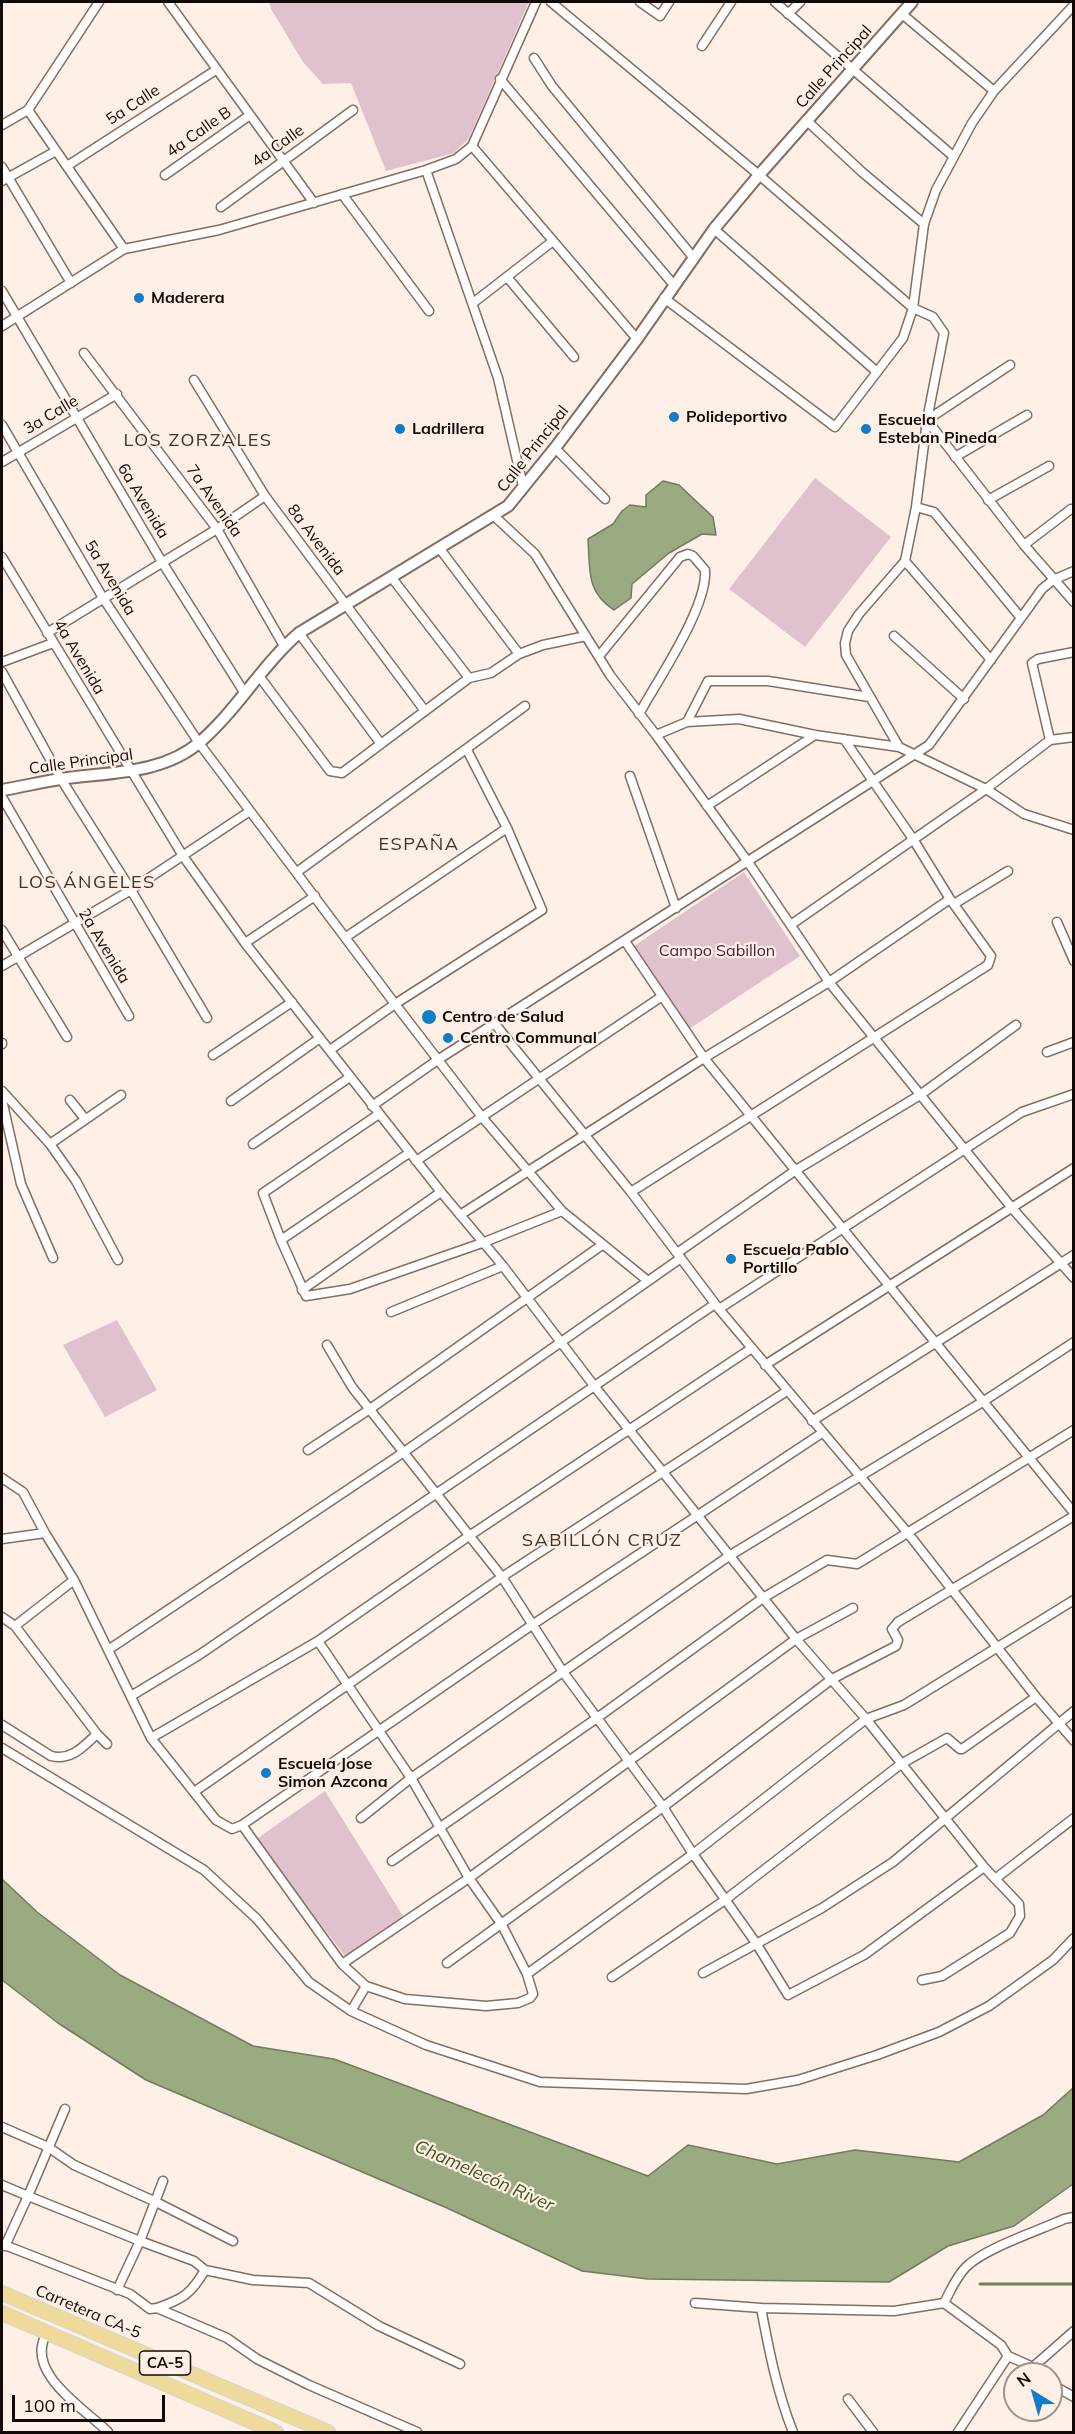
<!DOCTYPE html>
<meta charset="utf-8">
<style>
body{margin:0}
#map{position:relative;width:1075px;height:2434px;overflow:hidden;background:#fef0e6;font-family:Mulish,sans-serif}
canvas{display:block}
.frame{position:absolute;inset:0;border:3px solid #110a06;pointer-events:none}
.north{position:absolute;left:1003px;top:2362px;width:60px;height:60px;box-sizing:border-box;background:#fef0e6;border:2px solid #9f948c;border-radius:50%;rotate:323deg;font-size:16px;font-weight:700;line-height:24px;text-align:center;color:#110a06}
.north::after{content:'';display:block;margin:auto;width:21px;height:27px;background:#117dc7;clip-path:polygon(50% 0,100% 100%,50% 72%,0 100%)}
.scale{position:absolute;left:12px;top:2395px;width:153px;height:27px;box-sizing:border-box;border:3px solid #110a06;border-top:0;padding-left:8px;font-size:18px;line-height:21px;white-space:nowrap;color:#110a06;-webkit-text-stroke:4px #fef0e6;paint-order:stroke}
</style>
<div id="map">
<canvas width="1075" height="2434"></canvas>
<div class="frame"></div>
<div class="north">N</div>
<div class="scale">100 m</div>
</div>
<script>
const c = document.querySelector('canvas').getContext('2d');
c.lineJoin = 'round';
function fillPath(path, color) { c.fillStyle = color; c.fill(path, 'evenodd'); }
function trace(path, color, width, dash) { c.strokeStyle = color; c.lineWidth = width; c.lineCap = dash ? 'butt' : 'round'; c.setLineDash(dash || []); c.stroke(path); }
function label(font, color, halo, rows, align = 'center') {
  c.font = font + ' Mulish,sans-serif'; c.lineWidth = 4.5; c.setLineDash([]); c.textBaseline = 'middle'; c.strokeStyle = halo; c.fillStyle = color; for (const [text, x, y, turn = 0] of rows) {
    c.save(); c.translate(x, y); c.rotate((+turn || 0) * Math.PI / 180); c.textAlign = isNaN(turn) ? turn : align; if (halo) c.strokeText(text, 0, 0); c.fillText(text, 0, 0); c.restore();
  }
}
fillPath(new Path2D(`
 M269,2H529L469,138L454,153L386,171L351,83L323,84L303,62L271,9Z
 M815,478L891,537L805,647L729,589Z
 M744,872L800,956L689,1029L634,946Z
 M117,1320L157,1390L105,1417L63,1345Z
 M325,1791L403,1916L345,1956L255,1840Z`), '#e0c2cf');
const water = new Path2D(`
 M663,481L679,485L713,517L716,535L702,534L669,553L632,584L631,598L614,610C586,592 590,570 588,539L613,524L622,511L630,505L646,507V495Z
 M2,1879L37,1912L120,1975L253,2046L334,2059L648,2176L688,2145L777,2164L855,2150L959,2162L1043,2115L1073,2088V2184L1014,2226L948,2246L889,2282L648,2279L582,2271L447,2208L146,2080L58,2023L2,1980Z`);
fillPath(water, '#9aab82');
trace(water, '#717b5d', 1.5);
trace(new Path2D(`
 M980,2284H1074`), '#717b5d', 3);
const minor = new Path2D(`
 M168,2L314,203
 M551,2L759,175L913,308L933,317L944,333L927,420L916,507L905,561L859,614L848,631L845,643L846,655L899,747L986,789L1024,814L1074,830
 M640,2L660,16L669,2
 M775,2L953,156
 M788,14L800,2
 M902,14L994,91
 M702,46L731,2
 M534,58L552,86L693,257
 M500,79L673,284
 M28,110L124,249
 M806,120L862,172L924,224
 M2,125L28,110L99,2
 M472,146L637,339
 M67,166L216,70
 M2,167L71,283
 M426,170L498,378L523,486
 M165,175L250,115
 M2,181L56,151
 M342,194L429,311
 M221,207L353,110
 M714,229L877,372
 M507,277L574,357
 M2,291L162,562L244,692
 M664,298L835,427L903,338L913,308L924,224L936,190L972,123L994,91L1074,5
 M473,303L553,241
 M2,326L124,249L219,230L426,170L456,159L472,146L536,2
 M84,353L217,529L284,646
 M1010,365L927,420L1024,545L1074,602
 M194,380L265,496L425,711
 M2,425L103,598L199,743L395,1004L482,1117L562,1211L648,1281
 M555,448L605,499
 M955,457L1027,415
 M2,462L117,394
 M988,500L1049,466
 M916,507L934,512L1021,618
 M493,515L535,554L610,675L656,735L748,862L829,982L1012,1208L1074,1278
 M1024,545L1071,509
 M440,549L519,654
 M2,557L183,856L245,943L441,1192L503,1266L595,1387L796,1639L866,1719L984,1867L1019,1904L1020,1916L1010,1933L942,1976L922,1980
 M905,561L991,660
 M392,578L469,678
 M47,633L217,529L265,496
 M299,633L381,744
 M894,636L964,699
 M599,656L680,557L688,554L693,556L705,570C708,607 657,681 639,714
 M2,662L53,643
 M2,672L61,779L131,890L207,1018
 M259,676L330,771L342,773L469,678L491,673L519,654L543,645L586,636
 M687,722L739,719L815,735L899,747
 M656,735L687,722L708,681H768L869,697
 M844,739L913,839L950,899
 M1050,740L1032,663L1038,659L1074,652
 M630,776L676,908
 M2,797L129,1016
 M707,806L815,735
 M297,872L525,706
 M954,904L1008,871
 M1057,922L1074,961
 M792,924L986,789L1050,740L1074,737
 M2,930L67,1037
 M346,937L507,828
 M625,941L704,1058L1074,1513
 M245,943L315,896
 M2,966L131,890L250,811
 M495,1024L631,1192L719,1309L907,1532L1036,1697L1074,1741
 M2,1043V1044
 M330,1050L395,1004L542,910L507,828L467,750
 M1047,1052L1074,1042
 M213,1055L292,1002
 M2,1091L50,1144L76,1181L118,1260
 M2,1100L21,1184L53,1258
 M70,1100L85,1119
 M231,1101L320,1038
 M372,1106L439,1059L929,745L1042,589L1053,580L1074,571
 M379,1114L263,1193L281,1240L306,1296L350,1289L482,1243L562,1211
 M50,1144L121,1095
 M253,1144L350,1077
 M416,1161L661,997
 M460,1215L704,1058L829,982L950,899L991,956L988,965L631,1192
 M281,1240L409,1153
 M677,1253L796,1170L920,1095L1016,1025
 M302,1290L441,1192
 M719,1309L1022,1112L1074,1094
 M391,1312L503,1266
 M327,1345L352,1387L502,1577L563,1672L663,1807L693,1854L756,1943L788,1995L864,1955L984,1867
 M765,1365L1074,1168
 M812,1421L1074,1255
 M308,1450L370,1409L602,1245
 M2,1478L23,1492L45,1533L74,1580L151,1738L216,1820L232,1829L242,1825L532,1625L822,1433
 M2,1539L45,1533
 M2,1617L15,1626L97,1734L107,1744
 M15,1626L74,1580
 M108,1650L404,1452L681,1258
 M131,1696L199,1655L715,1304
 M2,1725L51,1756C71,1761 83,1747 97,1734
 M151,1738L318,1641L469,1536L752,1348
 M2,1748L204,1870L257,1919L309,1982L351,2011L366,1986
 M194,1792L502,1577L787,1391
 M361,1818L411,1778L729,1556L984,1401L1074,1342
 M242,1825L342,1964L366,1986L405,1999L486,2006L518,2003L530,1998L533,1994L527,1974L502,1925L469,1878L411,1778L318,1641
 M392,1861L597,1718L763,1598L827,1560L857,1564L1074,1430
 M995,1879L1074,1818
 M447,1963L663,1807L832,1679L896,1646L898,1640L892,1629L898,1622L1074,1516
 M342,1964L469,1878L796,1639L853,1608
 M703,1973L822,1908L893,1862L1074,1711
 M527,1974L693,1854L866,1719L904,1705L1074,1600
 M612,1977L725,1900L901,1764L947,1738L960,1749H962L1036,1697
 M351,2011L426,2045L540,2082L746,2089L798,2080L877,2055L939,2032L989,2006L1053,1960L1074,1938
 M2,2127L48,2147L74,2165L156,2202L233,2241
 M163,2181L140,2241L194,2261L205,2270L253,2280L309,2283L379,2326L460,2364
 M2,2185L28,2196L65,2109
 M2,2244L130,2294L150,2309L157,2308L227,2338L257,2359L309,2385L417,2432
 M5,2246L28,2196L140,2241L117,2290
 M695,2303L761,2308
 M944,2303C951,2290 956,2277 966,2267C985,2248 1038,2231 1064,2219L1074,2217
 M157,2308C183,2299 191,2294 205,2270
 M47,2333C23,2372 84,2408 108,2432
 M1051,2384L1074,2397
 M848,2399L873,2432
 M793,2432C777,2392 769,2350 761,2308L894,2311L944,2303L1001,2345L1008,2356L1033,2367L1074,2331
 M958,2432L1008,2356`);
const tertiary = new Path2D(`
 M2,790C21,787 41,782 60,779C107,772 162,775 200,742C237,710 262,665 299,633L508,506L555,448L637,339L714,229L759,175L912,2`);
const trunk = new Path2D(`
 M2,2293L328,2432
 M2,2313L276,2432`);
trace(minor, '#836e60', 11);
trace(tertiary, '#836e60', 14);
trace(trunk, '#d4d3d2', 16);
trace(minor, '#fff', 8);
trace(tertiary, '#fff', 10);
trace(trunk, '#eeda9b', 14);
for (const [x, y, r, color] of [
 [139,298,6,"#117dc7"],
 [674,417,6,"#117dc7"],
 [400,429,6,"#117dc7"],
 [866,429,6,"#117dc7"],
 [429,1017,8,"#117dc7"],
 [448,1038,6,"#117dc7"],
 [731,1259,6,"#117dc7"],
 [266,1773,6,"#117dc7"]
]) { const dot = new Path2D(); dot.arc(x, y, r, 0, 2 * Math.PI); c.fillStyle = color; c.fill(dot); trace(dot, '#fef0e6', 2); }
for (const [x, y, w] of [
 [165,2363,51]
]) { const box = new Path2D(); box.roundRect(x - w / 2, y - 12, w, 24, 4.5); c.fillStyle = '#fef0e6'; c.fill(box); trace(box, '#110a06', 1.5); }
label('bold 15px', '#110a06', null, [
 ["CA-5",165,2363]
]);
label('16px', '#110a06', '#fef0e6', [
 ["Calle Principal",834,67,-48],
 ["5a Calle",133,105,-33],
 ["4a Calle B",199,132,-35],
 ["4a Calle",278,146,-36],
 ["3a Calle",51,415,-31],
 ["Calle Principal",533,449,-52],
 ["6a Avenida",143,501,59],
 ["7a Avenida",214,501,55],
 ["8a Avenida",316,540,53],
 ["5a Avenida",110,578,59],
 ["4a Avenida",79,657,59],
 ["Calle Principal",81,762,-8],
 ["2a Avenida",104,946,59],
 ["Carretera CA-5",88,2312,23]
]);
label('bold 16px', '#110a06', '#fef0e6', [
 ["Maderera",151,298],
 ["Polideportivo",686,417],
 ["Escuela",878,420],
 ["Esteban Pineda",878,438],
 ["Ladrillera",412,429],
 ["Centro de Salud",442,1017],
 ["Centro Communal",460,1038],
 ["Escuela Pablo",743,1250],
 ["Portillo",743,1268],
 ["Escuela Jose",278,1764],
 ["Simon Azcona",278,1782]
], 'left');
label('16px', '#4f1837', '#fef0e6', [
 ["Campo Sabillon",717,951]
]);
c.letterSpacing = '1.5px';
label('18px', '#423124', '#fef0e6', [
 ["LOS ZORZALES",198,441],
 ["ESPAÑA",419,845],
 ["LOS ÁNGELES",87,883],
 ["SABILLÓN CRUZ",602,1541]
]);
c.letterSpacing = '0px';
label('italic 18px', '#415618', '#fef0e6', [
 ["Chamelecón River",484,2176,24]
]);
</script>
